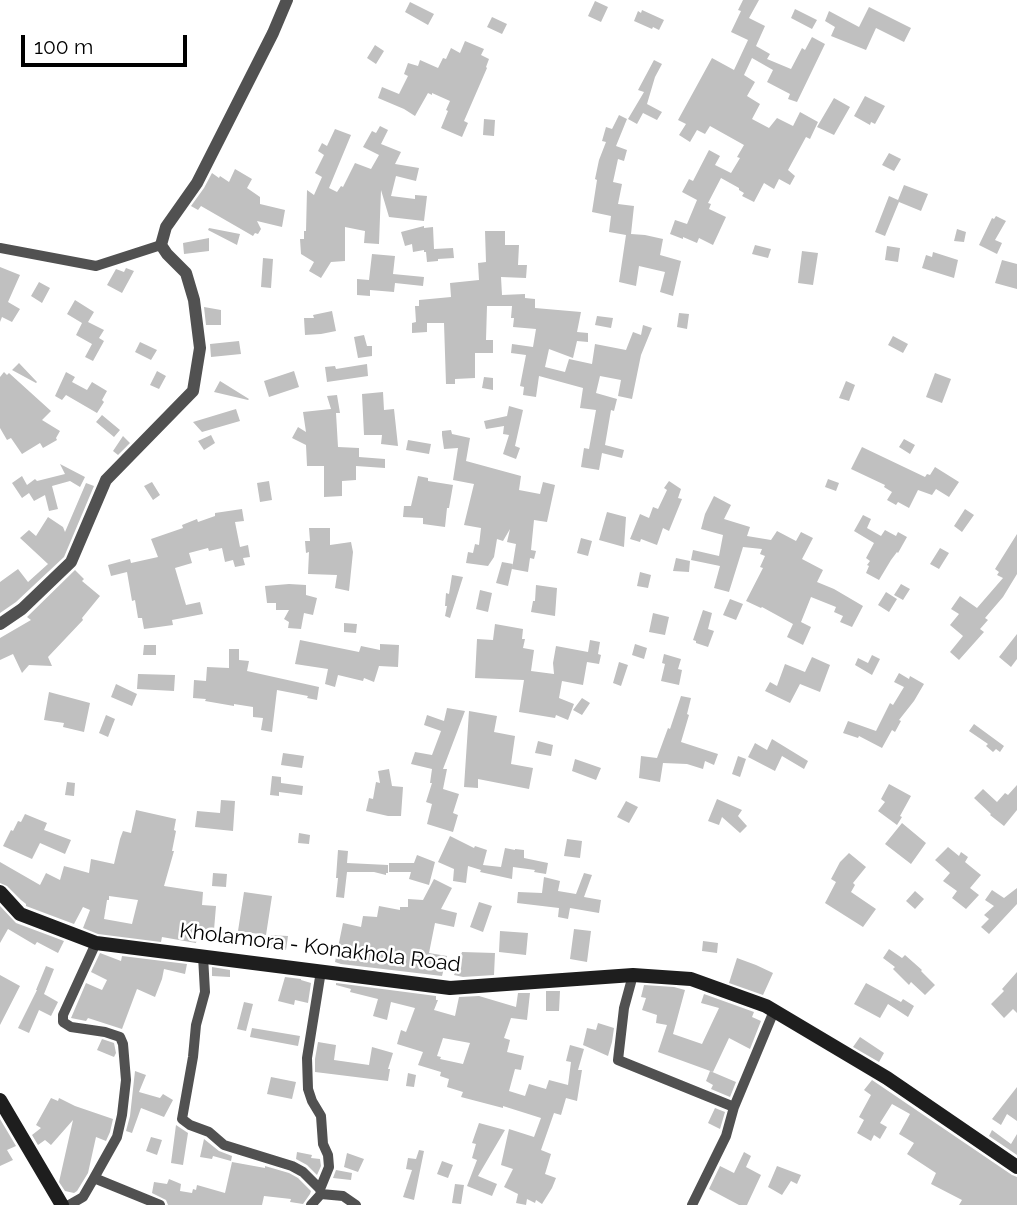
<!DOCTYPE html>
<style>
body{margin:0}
#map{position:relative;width:1017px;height:1205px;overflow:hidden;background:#fff;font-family:Raleway,sans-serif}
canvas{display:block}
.scale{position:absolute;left:21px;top:35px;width:166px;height:32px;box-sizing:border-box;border:4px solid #000;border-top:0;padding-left:9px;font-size:21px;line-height:24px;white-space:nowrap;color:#000;-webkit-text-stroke:5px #fff;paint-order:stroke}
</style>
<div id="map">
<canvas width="1017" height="1205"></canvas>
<div class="scale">100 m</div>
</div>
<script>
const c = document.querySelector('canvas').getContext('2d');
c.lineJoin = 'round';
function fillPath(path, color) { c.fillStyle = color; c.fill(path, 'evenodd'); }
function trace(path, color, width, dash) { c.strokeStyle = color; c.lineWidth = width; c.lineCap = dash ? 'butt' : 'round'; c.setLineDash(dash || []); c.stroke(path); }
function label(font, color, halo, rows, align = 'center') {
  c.font = font + ' Raleway,sans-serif'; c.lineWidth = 5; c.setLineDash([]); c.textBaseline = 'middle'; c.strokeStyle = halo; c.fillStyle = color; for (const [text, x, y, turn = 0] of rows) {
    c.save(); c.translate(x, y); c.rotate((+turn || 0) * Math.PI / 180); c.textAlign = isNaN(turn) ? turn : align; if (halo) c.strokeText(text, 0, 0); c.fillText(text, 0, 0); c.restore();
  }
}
fillPath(new Path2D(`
 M743,0H759L749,18L765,26L756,46L770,54L767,59L791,69L802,48L805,50L812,37L825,44L797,102L788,99L790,94L767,82L773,70L752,58L744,75L755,82L747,96L760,104L752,119L769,128L777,118L793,126L800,112L818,122L810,139L806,137L788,170L795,176L790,185L779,179L774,189L764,183L754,202L742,196L744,193L739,190V188L721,178L708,203L711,204L709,209L726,217L713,245L699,238L697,243L683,237V239L670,234L675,220L687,224L697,200L682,192L689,179L693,181L709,150L720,156L715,165L731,173L740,158L737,157L744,145L710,126L705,134L697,130L690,142L679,135L686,124L678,120L712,58L734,70L748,40L731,32L741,11L738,10Z
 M595,1L608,7L601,22L588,16Z
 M410,2L434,14L428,25L405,12Z
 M869,7L911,28L904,42L876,28L866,50L831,36L835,27L825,21L829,11L859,27Z
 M795,9L817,20L812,29L791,18Z
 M642,10L664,20L659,30L653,27L652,29L634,21L638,11L641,13Z
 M492,17L507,24L502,34L487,27Z
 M465,41L484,49L481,55L489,59L486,67L487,68L464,121L468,123L462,137L441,128L448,111L446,110L450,101L432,93V95L428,93L415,116L404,109L378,98L382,87L399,94L408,76L404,74L408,63L418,66L420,60L438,68L443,58L446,59L451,48L460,53Z
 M375,45L384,51L376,64L367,58Z
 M654,60L662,64L655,77L647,104L662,112L657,120L643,113L637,124L628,119L644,92L638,90Z
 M865,96L885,106L875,124L871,122L870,125L854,116Z
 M834,98L850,107L834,135L817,127Z
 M619,115L627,119L616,146L627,150L624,161L618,159L613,182L622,184L618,204L634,206L631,234L645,235L663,239L660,255L681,261L673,296L660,292L665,272L639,266L636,286L619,282L626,235L609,232L611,216L592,212L597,180L595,179L599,160L606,142L602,141L606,127L612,129Z
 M484,119L495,120L494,136L483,135Z
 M380,126L388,130L381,144L401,152L395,164L419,168L416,181L396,176L391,196L415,199V195L427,196L424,221L389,217L381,190L379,244L364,243L365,231L345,227V261L331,262L321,278L309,271L314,262L301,254L300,239H304V231H306L307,190L314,195L322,177L315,173L324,155L318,151L322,143L327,146L335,129L351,135L329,188L337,192L341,186L343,187L355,163L371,169L379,155L363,147L372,131L376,133Z
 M889,153L901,159L894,171L882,165Z
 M235,169L252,179L247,188L260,197V204L285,210L282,227L257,221L261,229L258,234L255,233L253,236L201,206L198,210L191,206L204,188L212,173L219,178L220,176L229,182Z
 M904,185L928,194L921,211L899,202L885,236L875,232L889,196L898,200Z
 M996,216L1006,221L995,240L1002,243L997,254L979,245L992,218L994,219Z
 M424,226V228L433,227L434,249L453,248L454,258L438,259V261L427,262L426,252H424V250L413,252L412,244L405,246L401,232Z
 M209,228L240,234L237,245L208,230Z
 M957,229L966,232L964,242L954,241Z
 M485,231H505V245H519L518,265H527L526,278L501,277L502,295L525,294V298L535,299V308L581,312L577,332L588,333V342L577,341L573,358L549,349L545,367L565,372L569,359L592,364L595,344L626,350L633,332L641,335L643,325L652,328L641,355L632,399L618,396L621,380L600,376L596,393L617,399L614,411L611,410L605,445L624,450L622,458L602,453L599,470L581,467L584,448L589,449L596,410L580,408L583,388L539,376L536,397L523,395L524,387L520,386L526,355L511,353L512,344L533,347L536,329L513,327L514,318H511L512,306H487L486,340H493V353H475V378L455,379V384H446L444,323H427V332L412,333V323L416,322L415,306H419V300L451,297L450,283L479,280L478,263L486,262Z
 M209,238V251L184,254L183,243Z
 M755,245L771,249L768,258L752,254Z
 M887,246L900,248L898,262L885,260Z
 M802,251L818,253L813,285L798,283Z
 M933,252L958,260L954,278L922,268L926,255L932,257Z
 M372,254L395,256L393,274L424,277L423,286L395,283L394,292L370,290V296L357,295V279L369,280Z
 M263,258L273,259L271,288L261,287Z
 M1002,260L1017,264V289L995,283Z
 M0,267L20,275L8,302L20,309L12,322L2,317L0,322Z
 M126,268L134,271L122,293L107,285L116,269L124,272Z
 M39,282L50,288L42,303L31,296Z
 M75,300L94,312L88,322L104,330L99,338L104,341L93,361L85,357L92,344L76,335L82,323L67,314Z
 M204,307L221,310V325H206Z
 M332,311L336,331L321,334L305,335L304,318H314L313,315Z
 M679,313L689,314L687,329L677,327Z
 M597,316L613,318L611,328L595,325Z
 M364,335L367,346H372V356L358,358L354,337Z
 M893,336L908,344L903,353L888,345Z
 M239,341L241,354L211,357L210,344Z
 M140,342L157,350L151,360L135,352Z
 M19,363L37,382L36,383L12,370Z
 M367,364L368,376L327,382L325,367L335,366L336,369Z
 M157,371L166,376L159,389L150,385Z
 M294,371L299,387L269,397L264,381Z
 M4,372L7,375L9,373L51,411L42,420L60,431L56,438L57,440L43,448L40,443L22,454L11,438L7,440L0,428V377Z
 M66,372L75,377L72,382L87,390L92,382L107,391L102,400L104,402L97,413L66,395L62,400L55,396Z
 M935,373L951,379L942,403L926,397Z
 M484,377L493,378V390L482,388Z
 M220,381L249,399L248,400L214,392Z
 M846,381L855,385L849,401L839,398Z
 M383,392L384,410L394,409L398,446L381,444L382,435H364L362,394Z
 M337,395L340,413H336L338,447L359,448V457L385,459V468L356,466V480L342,481V496L324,497V466H307L306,445L292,438L298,427L306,432L303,412L331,409L327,396Z
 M509,406L523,410L515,446L520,448L516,459L503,454L509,435L503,434L504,426L486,429L484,421L507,416Z
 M236,409L240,421L202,432L193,422Z
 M102,415L120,430L114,437L96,422Z
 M451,430L452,434L470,438L466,461L521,476L519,490L540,494L543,482L555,485L547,522L534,520L531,550L536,551L534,559L530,558L528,572L512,569L516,544L507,542L510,529L503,541L497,539L494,557L488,566L466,563L468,552L473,553L475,544L479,545L481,528L464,525L474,484L453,480L458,448L444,449L442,435V431Z
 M211,435L215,443L204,450L198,441Z
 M123,436L130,443L118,455L113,451Z
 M904,439L915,445L910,454L899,447Z
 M408,440L431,444L429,454L406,450Z
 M862,447L925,477L927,474L930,475L935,467L959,482L949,497L936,489L932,495L918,490L909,508L898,502L896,505L887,500L892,492L884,487L885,485L851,469Z
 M60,464L85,477L80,487L70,481L52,486L58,509L49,511L45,495L34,501L29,493L22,498L12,483L22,476L27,485L35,479L37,481L65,474Z
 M418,476L428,478V481L453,485L449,508H447L445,527L423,524V518L403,517L404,506H411Z
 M828,479L839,483L836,491L825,487Z
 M269,481L272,500L260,502L257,483Z
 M669,481L681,489L678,498L682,499L669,531L663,528L657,545L641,539L640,542L630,539L640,514L649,518L653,507L658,509L667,490L664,488Z
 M152,482L160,495L153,500L144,486Z
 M86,483L94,486L64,557L16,602L0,613V582L18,569L28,582L48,564L20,538L29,530L36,536L48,517L63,527L65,532Z
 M714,496L731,505L724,519L750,527L747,536L771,540L777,531L796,541L801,532L813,538L802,559L823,570L817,582L834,589L863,606L852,627L840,622L843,616L834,612L836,607L811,597L801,622L811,627L803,645L787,637L793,624L762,607L761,608L746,601L763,568L760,567L765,556L760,554L762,549L743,547L729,592L714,588L720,566L691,560L693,550L719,556L723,535L701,529L705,514Z
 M242,509L244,521L235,522L240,547L248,545L250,557L243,558L245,565L235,567L233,560L225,562L222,548L209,551L208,548L189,553L192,563L175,568L186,605L200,602L203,614L172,620L173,625L144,629L142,618H138L135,600L132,601L127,572L111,576L108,565L130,559L131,563L158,557L151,539L183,528L182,525L197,519L198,522L215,516V513Z
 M965,509L974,515L962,532L954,526Z
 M607,512L626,517L624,547L599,540Z
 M863,515L871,519L867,528L881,536L885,530L896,536L898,532L907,537L898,553L897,552L891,560L879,580L866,573L869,566L867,565L870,561L866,558L874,543L854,531Z
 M309,528H330V545L351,542L353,552L349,591L335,588L337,575L308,574L309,552L306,553L305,541H310Z
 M1017,534V574L1003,597L985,618L988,620L980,629L984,632L959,660L950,652L963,636L950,625L959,614L951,609L960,596L977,608L1003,578L997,575L999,572L995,569Z
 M581,538L592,541L588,556L577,553Z
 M940,548L949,553L939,569L930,564Z
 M676,558L690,561L689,572L673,571Z
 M502,562L513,564L508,586L496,583Z
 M75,570L84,579L82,581L100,596L82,618L83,620L48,657L52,666L29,665L22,673L13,654L0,660V638L31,620L27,617Z
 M640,572L651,575L648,588L637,586Z
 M452,575L463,577L450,618L445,616L447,606H445L446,593L449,594Z
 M289,584L306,585V595L317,598L313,615L304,613L301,629L288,628L289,622L284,619L289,610H276V603H267L265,586Z
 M901,584L910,589L903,600L894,595Z
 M536,585L557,588L555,616L531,612L533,601H535Z
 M480,590L492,593L488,612L476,609Z
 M886,592L897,599L889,612L878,605Z
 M730,599L743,604L736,620L723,615Z
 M703,610L712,613L708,629L714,631L708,647L696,643V641L693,640Z
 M653,613L669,617L665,635L649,632Z
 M344,623L357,624L356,633L344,632Z
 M495,624L523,629L522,639H525L523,648L534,650L531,671L554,674L553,663L556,646L588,652L590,640L600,642L598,654L601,655L599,664L587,662L583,685L562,681L559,698L574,704L568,720L556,715L555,718L519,712L524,680L475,678L477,639L493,640Z
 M1017,634V659L1011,667L999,657Z
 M300,640L359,652L361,646L380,650V644L399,645L398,667L379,666L374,682L364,678L363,681L338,675L335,687L325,684L328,669L295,664Z
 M635,644L647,648L644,659L632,655Z
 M144,645H156V655H143Z
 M229,649H239V660L249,661L247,671L319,687L317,700L307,698L308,696L277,690L272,732L261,730L263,718L253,717V707L234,704V706L205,701L206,699L193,698L194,680L206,681L207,667L229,668Z
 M664,654L681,659L678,669L682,670L679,685L661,681L665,664L662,663Z
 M872,655L880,659L872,675L855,665L858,658L868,663Z
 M812,657L830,665L820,692L800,684L790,703L765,691L770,682L777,686L785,664L805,672Z
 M619,662L628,665L621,686L613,683Z
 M899,673L909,679L910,676L924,684L914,701L899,720L901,721L895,732L892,730L882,748L859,736L858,738L843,733L848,721L876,731L890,703L893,705L904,687L894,682Z
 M138,674L175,675L174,691L137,689Z
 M116,684L137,694L132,706L111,697Z
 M49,692L90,703L84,732L63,727L64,723L44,720Z
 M681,696L691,698L687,714L689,715L681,742L718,754L714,765L705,761L703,769L687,764L663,763L660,782L639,778L641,756L657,758L668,728L670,729Z
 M582,698L590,703L582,715L573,710Z
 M447,708L465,711L443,769H447L443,789L459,794L453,813L458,815L453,832L427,824L432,804L426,802L432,783H430L432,769L411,764L415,752L432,755L441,731L424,725L427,715L444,721Z
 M469,711L497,716L494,732L515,736L511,764L533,768L529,789L478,779V788L464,787Z
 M106,715L115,719L108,737L99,733Z
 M974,724L1004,746L1000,752L996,749L993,752L986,746L988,744L969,731Z
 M772,739L808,761L804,769L782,756L775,771L748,757L755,743L767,750Z
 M538,741L553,745L551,756L535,753Z
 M283,753L304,756L302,768L281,765Z
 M738,756L746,759L740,777L732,774Z
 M575,759L601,768L596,780L572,771Z
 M389,769L392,786L403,787L401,816H388L366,811L369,798L373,799L376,782L380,783L378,771Z
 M272,776L281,777V783L303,786L302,795L279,792V796L270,795Z
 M67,782L75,783L74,796L65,795Z
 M889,784L911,796L900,816L902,817L897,825L878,811L885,802L881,799Z
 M1017,785V810L1004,826L990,815L991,814L974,798L983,789L997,802L1005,793L1008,795Z
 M717,799L742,810L738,816L747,826L740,833L722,817L719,825L708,821Z
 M221,800L235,801L233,831L195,827L197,811L220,813Z
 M626,801L638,807L629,823L617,817Z
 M136,810L176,819L174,830L176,831L172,851H174L164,886L203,892L202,905L216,906L214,930L198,929L196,943L162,937L161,942L98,934L83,928L90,910L83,907L74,924L26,906V904L21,900L7,886L0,883V862L40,885L46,873L60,880L64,866L89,873L91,859L114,864L120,839L123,831L131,833ZM109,896L138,900L132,924L104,919L107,900H109Z
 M25,814L47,823L44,830L71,840L65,854L40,843L32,859L3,846L11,830L13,831L18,821L21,822Z
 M902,823L926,843L911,864L885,844Z
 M299,833L310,835L309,844L298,843Z
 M450,836L474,848L475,846L487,850L483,865L501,867L505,848L515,850V849L524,850V858L548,863L546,874L534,872L535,870L513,867L512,879L480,872L481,870L468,866L466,883L453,881L454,869L438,862Z
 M567,839L582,841L580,858L564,856Z
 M948,847L959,856L961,852L968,857L965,862L981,875L970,888L979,895L966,909L952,898L957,891L943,881L950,873L935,860Z
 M338,850L348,851L347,863L388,865V873H386V875L374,872H347L344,898L336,897L338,878H336Z
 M849,853L866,867L853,883L855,885L851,892L876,909L863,927L825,903L836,882L831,879L840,862Z
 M417,855L435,862L429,885L409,879L411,872H389V863H414Z
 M213,873L227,874L226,887L212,886Z
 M584,873L592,875L584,897L601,900L599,913L570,908L568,919L558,917L559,908L517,903L518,892L542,893L544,877L560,881L558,891L576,894Z
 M434,879L452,888L441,909L457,913L454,927L435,923L429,953L447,956L442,976L341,964L335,962L343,923L361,927L363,916L377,917L379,906L400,910V907H408V899L423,900Z
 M1017,888V904L989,934L981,927L989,919L984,915L994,906L985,900L992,890L1004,898Z
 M915,891L924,899L915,909L906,901Z
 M244,892L272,896L266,935L238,931Z
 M479,902L492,906L483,932L470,927Z
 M0,906L16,923L64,941L58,953L37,942L35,945L8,929L0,943Z
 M574,929L591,931L587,962L570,959Z
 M500,931L528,933L526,955L499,952Z
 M268,935L288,936L286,950L267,948Z
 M703,941L718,943L717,953L702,951Z
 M889,949L902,958L905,955L922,970L921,971L935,985L925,995L911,982L909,985L893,969L895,967L883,958Z
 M462,952L495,953L494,975L463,977L454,975Z
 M100,953L121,961L122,956L187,964L185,974L164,969L162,979L155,997L137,989L122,1029L88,1018L86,1021L71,1018L86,983L102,990L107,980L91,972Z
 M737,958L756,965L773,973L763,995L729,983Z
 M46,966L54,969L44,994L58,1002L51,1016L39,1010L29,1033L18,1028L37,990H36Z
 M212,967L230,970V977L212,976Z
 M1017,972V1013L1013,1009L1004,1018L991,1004L1004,991L1002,989Z
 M0,975L20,986L0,1025Z
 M285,977L301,979V980L311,983L308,1003L295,1000L294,1005L278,1001Z
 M336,983L436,996V1000H438L434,1010L455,1016L459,997L479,996L516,1007L518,993H530L527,1020L511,1018L504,1038L510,1040L507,1052L524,1056L521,1070L515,1069L509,1091L525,1096L529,1084L546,1089L549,1080L568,1085L571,1062L566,1061L570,1045L584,1049L578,1070H582L577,1101L566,1098L561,1115L554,1113L541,1150L551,1154L545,1174L556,1178L552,1188L542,1204L536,1200L535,1203L527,1199L526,1205L516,1203L518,1194L504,1187L513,1169L501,1165L509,1129L534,1137L541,1118L503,1106V1108L461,1097L463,1092L447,1087L449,1079L440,1076L441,1072L418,1065L423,1052L397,1044L401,1030L406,1032L415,1008L391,1002L387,1020L373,1016L378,999L350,992L351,989L336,985ZM443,1038L470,1043L463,1064L440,1059L441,1057L437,1056Z
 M866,983L901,1002L903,999L914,1006L908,1017L888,1004L880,1018L854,1004Z
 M644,985L674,987L685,990L673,1034L702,1044L719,1008L701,1003L704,994L754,1012L752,1017L761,1021L750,1049L729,1038L713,1072L658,1052L667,1025L656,1023L657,1015L642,1010L646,998L641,997Z
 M546,991H560L559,1011H546Z
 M244,1002L253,1004L246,1031L237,1029Z
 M598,1023L614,1028L612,1042L608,1056L583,1045L587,1028L596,1030Z
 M252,1028L300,1036L298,1046L250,1037Z
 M860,1037L884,1053L879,1062L853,1047Z
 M102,1039L114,1043L116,1053L114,1057L97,1050Z
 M318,1042L336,1045L334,1060L369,1065L372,1047L393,1053L388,1069H390L388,1081L315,1072V1059Z
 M135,1071L146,1075L139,1092L160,1098L163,1094L173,1100L164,1117L141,1108L132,1133L126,1131L130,1116Z
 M710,1071L736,1082L730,1097L711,1089L713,1085L706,1081Z
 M408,1073L416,1075L414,1087L406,1086Z
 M271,1077L296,1082L292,1099L267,1094Z
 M872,1080L1012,1175L1017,1177V1205H959L962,1200L931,1184L936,1173L907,1154L914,1143L899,1134L910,1114L892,1104L880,1123L887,1127L880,1139L874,1135L871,1141L857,1133L864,1120L859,1117L871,1095L864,1090Z
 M1017,1087V1121L1007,1114L1001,1125L992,1119Z
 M51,1098L58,1101L59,1098L75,1106L113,1119L110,1132L106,1141L96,1137L88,1173L77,1191L74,1193L65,1191L59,1182L73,1120L51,1145L45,1140L38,1145L32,1135L41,1128L36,1125Z
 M715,1108L725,1112L720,1129L708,1123Z
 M0,1119L16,1146L7,1150L13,1160L0,1166Z
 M479,1123L505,1130L478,1176L497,1184L492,1196L467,1186L477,1160L472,1158L476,1144L472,1143Z
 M176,1125L188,1133L183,1165L171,1163Z
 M992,1130L1011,1144L1017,1134V1155L989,1136Z
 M151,1137L162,1140L157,1155L146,1151Z
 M204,1139L219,1151L232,1156L231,1161L213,1156L212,1159L200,1157Z
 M419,1150L424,1151L414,1200L403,1197L412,1170L406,1169L408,1158L416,1159Z
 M297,1152L312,1155L311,1158L320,1159L321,1166L317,1175L307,1165L296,1159Z
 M744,1152L751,1156L746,1167L761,1175L747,1205H739L709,1189L720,1166L734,1173Z
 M347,1153L364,1159L358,1172L344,1167Z
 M442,1161L453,1165L448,1178L437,1174Z
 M232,1162L265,1168V1166L289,1173L298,1178L311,1191L310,1194L303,1204L290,1202L291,1199L264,1196L262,1205H168L166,1200L152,1193L154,1182L167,1184L169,1179L181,1184L180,1191L192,1193L193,1189L196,1190L197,1185L225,1193Z
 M777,1166L801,1175L797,1184L791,1181L782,1195L768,1187Z
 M336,1170L352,1173L351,1180L333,1178Z
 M455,1184L464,1185L461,1204L452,1203Z`), '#c0c0c0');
trace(new Path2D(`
 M0,248L96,266L161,245
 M203,956L205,992L196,1025L193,1057L182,1119L190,1125L209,1132L224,1145L292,1166L303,1172L320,1189
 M321,971L307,1058L308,1089L312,1101L321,1116L323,1144L328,1155L329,1167L320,1189L321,1194L343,1196L356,1205
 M633,975L624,1008L618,1060L734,1107L774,1011
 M94,1178L117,1137L122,1115L126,1080L123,1044L120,1037L105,1032L71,1027L63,1022V1015L96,943
 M69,1205L83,1197L94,1178L160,1205
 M311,1205L321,1194
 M692,1205L726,1136L734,1107`), '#515151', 10);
trace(new Path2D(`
 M0,624L22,609L71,562L106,480L193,391L200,348L194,300L186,273L167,254L161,245L166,227L197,183L273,33L287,0`), '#515151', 12);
trace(new Path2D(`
 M0,892L20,914L96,943L450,988L633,975L691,979L766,1006L887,1078L1017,1167
 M0,1100L62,1205`), '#1e1e1e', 14);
label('21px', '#000', '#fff', [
 ["Kholamora - Konakhola Road",320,948,7]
]);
</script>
